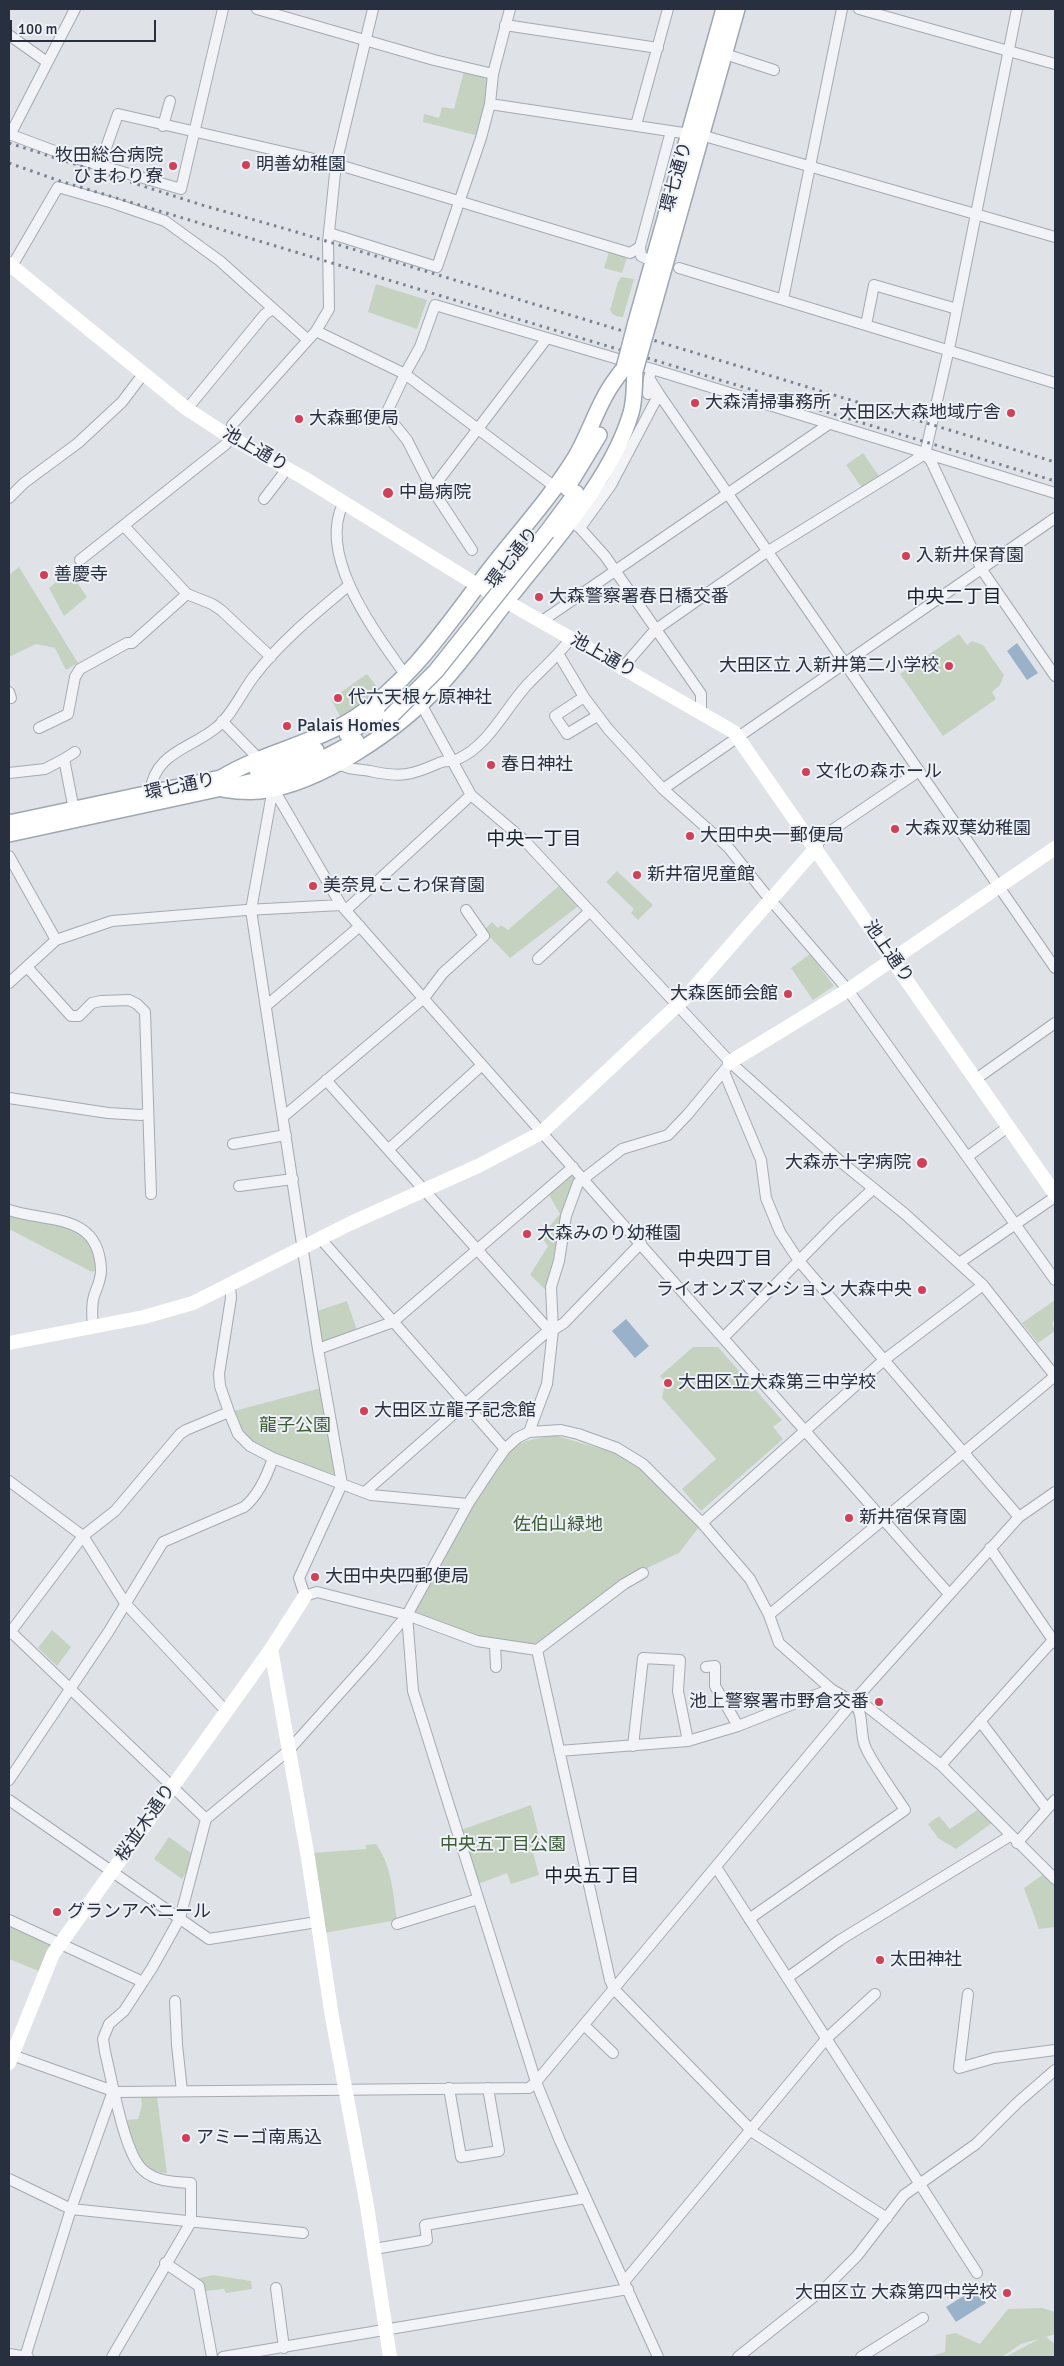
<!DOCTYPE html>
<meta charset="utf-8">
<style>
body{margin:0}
#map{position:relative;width:1064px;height:2366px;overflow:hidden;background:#dfe3e8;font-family:Signika,sans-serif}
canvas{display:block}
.frame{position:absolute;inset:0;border:10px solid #283040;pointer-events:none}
.scale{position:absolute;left:10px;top:20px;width:146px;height:22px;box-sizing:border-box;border:2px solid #283040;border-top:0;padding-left:6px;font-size:15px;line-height:18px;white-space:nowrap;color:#283040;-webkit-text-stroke:4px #eef1f6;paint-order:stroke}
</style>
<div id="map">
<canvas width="1064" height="2366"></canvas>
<div class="frame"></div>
<div class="scale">100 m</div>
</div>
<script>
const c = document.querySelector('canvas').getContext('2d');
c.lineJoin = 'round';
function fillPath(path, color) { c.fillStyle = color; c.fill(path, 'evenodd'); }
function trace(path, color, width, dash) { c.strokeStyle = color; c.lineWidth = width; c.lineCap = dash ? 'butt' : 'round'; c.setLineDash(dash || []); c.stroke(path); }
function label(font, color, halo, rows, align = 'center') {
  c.font = font + ' Signika,"Noto Sans JP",sans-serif'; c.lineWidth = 4; c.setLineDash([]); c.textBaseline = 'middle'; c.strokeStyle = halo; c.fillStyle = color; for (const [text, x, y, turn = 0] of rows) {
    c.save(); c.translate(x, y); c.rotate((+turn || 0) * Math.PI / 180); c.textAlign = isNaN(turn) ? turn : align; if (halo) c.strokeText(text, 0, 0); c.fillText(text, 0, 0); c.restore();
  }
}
fillPath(new Path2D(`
 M464,71L489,78L487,105L479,136L423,122L424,114L439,118L442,107L454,109Z
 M609,252L627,257L622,273L604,268Z
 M621,277L634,279L623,317C617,317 613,316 610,310L618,282Z
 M376,284L427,300L417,329L368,312Z
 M863,453L879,476L862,488L846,465Z
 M19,567L78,663L66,670L55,648L36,644L9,657V575Z
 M69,571L87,597L64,616L49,588Z
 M959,634L967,645L972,641L983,645L1004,675L1000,685L992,692L996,699L943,736L900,674Z
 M367,674L378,688L342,720L331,699Z
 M617,871L653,905L638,920L631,913L634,909L606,882Z
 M561,884L581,904L510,958L489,936L485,929L492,922L498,928L501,925L508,930Z
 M810,954L834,986L813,1000L791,968Z
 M571,1172L576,1177L559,1228L547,1291L530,1275L548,1246L543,1239L545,1232L560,1214L548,1193Z
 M9,1214C29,1218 71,1222 86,1237C94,1246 95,1259 96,1270L92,1272L9,1229Z
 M1055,1300V1320L1052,1323L1055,1331L1038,1343L1022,1323Z
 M347,1301L357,1330L320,1343L314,1312Z
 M693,1347H718L782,1420L773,1427L783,1439L701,1511L682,1489L716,1459L662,1398L665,1382L660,1376Z
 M321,1388L336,1475C312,1466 258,1454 243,1433C239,1427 237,1418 234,1411Z
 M554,1435L635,1459L643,1464L699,1527L679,1553L645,1569L619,1585L538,1645L531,1644L530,1647L496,1643L410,1612L505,1449L526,1441Z
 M52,1630L71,1647L57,1666L38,1648Z
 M531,1805L542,1848L533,1852L539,1875L511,1884L507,1873L478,1884L461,1830Z
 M977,1810L992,1823L956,1849L938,1838L928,1824L939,1816L950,1829Z
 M169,1837L191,1853L187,1871L182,1879L154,1859Z
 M376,1844C392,1866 393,1894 397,1920L324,1933L312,1853L366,1849V1845Z
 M1044,1874L1055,1885V1927L1039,1929L1024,1888Z
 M11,1926L49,1942L51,1948L41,1972L9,1959V1931Z
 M141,2097H157L167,2173C137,2173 132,2144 126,2120L138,2119L142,2105Z
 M213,2275L251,2281L252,2289L226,2293L224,2289L204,2291L196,2279Z
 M1042,2308L1055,2312V2334L1046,2337L1055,2344V2357H1005L1039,2339L1021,2344L1002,2357H928L945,2352L946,2335L955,2333L980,2344L1008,2309Z`), '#c5d2c0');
fillPath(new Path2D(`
 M1017,643L1038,673L1027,680L1007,651Z
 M626,1319L649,1346L635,1358L612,1331Z
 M976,2288L986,2303L956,2322L946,2307Z`), '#99b1c9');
const street = new Path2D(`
 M257,9L434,60L493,74
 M859,9L1055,64
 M505,25L658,48
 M9,35L47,62
 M725,54L774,70
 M490,104L690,134
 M636,125L668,9
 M163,126L170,101
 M9,134L68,156L181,189L223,9
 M10,135L75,9
 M701,135L1055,237
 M97,165L102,159L118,114L336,164L630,253L640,247
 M329,233L437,267L481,138L490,104L493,74L510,9
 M645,258L641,256L640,247L671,131
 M12,266L58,187L113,203L165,221L220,261L308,340
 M679,268L1055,383
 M783,299L842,9
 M866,325L874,285L957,309
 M316,331L405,374L555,487
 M648,394L649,378
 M659,394L1055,968
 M187,409L265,314L273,309
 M925,454L931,461L982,570L1055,676
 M432,489L407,440L386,414L405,374L420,347L435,305L652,369L1055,493
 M9,498L24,483L78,443L122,402L144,373
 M264,499L287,469
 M343,504C317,557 376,633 406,676
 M576,525L580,528L611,485L659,394L649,378L652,369
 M124,526L187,594L212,604L221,610L271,657
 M580,528L605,556L701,694V712
 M472,550L432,489L547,338
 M80,560L226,444L230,437L232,425L316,331L329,309L328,242L336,164L373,9
 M542,621L829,424
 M559,655L584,697L608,729L663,789L728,847L763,891L848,990L1055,1280
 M623,667L655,630L762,555L925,454L950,344L1017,9
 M9,692L11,698
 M584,697L555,716L567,734L597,716
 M421,704L471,795L525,841L730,1062L841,1162L905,1214L983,1285L1055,1376
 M222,721L259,759
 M39,728L68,714L75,677L80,669L127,643H132L187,594
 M64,759L75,752
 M337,763C347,770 359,769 370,771C401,778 412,775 439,763C445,760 451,762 458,759C489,745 505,709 527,685C542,669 558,656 571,638
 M9,773L45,769L64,759L74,810
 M663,789L1055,518
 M150,793C154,752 191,749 217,727C233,714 242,691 255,675C281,641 316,613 348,586
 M816,848L822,837L919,771
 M9,856L56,940
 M346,910L471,795
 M538,959L589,912
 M27,967L71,1016H79L92,1003L101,1001L129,1000L137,1004L145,1012L151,1194
 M9,983L56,940L112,921L246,910L341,905
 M266,1006L360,926
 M724,1072L761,1160L766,1198L780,1232L799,1261L1019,1517
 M976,1079L1055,1023
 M326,1080L549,1330
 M9,1098L108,1113L141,1115L148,1113
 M283,1117L424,998L443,973L484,936L466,910
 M233,1144L286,1135
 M389,1149L482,1065
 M967,1157L1008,1127
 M239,1186L293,1179
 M9,1210C48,1223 99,1212 101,1270C101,1280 97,1287 94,1296C91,1306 92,1317 93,1327
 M320,1238L505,1449
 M959,1263L1055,1197
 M230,1285L231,1298L219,1374L220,1386L229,1412L238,1434L250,1446L273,1458L371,1495L468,1504
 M724,1337L837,1222L873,1189
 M318,1349L393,1322L573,1167
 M529,1432L547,1384L553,1330L551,1287L559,1261L566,1216L578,1183L622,1149L668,1135L688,1114L727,1067
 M9,1481L83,1536L125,1603L226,1711
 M365,1492L549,1330H553L564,1323L641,1243
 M702,1523L884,1360L983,1285
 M990,1548L1055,1643
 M643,1573L624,1584L537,1650L477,1641L407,1615L317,1592L305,1596L299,1578L342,1484L318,1349L251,910L273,788L341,905L949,1594
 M407,1615L413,1691L536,2082L560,2141L658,2357
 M769,1615L1055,1376
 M9,1630L206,1819
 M9,1634L83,1536L115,1511L180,1434L186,1430L229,1412
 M495,1645L496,1667
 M537,1650L610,1980L614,1989L754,2133L887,2218
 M706,1667L715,1666V1686L738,1726
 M980,1721L1047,1809
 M633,1746L643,1658L680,1660L678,1691L688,1741
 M559,1751L688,1741L738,1726L831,1689
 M941,1765L1055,1638
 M9,1780L109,1631L163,1542L244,1507C259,1495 267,1476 273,1458
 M9,1800L209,1939L317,1922
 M1017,1843L1055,1800
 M716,1867L977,2273
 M749,1919L905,1810C896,1796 867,1756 864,1743C860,1730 864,1712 853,1702
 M9,1920L143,1982
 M397,1924L478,1899
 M787,1978L840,1940L1010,1836
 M968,1994L959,2068L994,2058L1055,2050
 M175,2001L177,2045L182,2091
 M585,2026L613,2053
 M9,2054L116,2092L529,2088L536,2082L853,1702L1019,1517L1055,1492
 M449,2088L461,2157L499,2151L488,2088
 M9,2179L71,2209L303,2233
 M374,2249L427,2240L425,2225L586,2198
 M165,2263L199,2286L212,2357
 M624,2282L826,2039L875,1994
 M276,2288L284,2348
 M9,2354L28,2357
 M25,2357L71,2209L113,2091
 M112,2357L191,2222V2183C174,2182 156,2182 143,2170C124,2154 112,2079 105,2052L103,2039L109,2024L124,2011L152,1968L180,1918L206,1819L289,1750L373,1656L407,1615L468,1504L493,1466L505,1449L517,1438L529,1432L561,1430L578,1434L617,1448L643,1464L702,1523L750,1579L769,1615L779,1643L831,1689L853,1702L865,1705L941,1765L1055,1879
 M223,2357L628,2289
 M738,2357L826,2287L857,2256L904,2195L976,2144L1017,2103L1055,2070
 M861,2357L923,2318`);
const primary = new Path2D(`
 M636,322L724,9
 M648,325L737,9
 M567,488L599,435
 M547,532L576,493
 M347,734L384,709
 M257,770L285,762L316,750
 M221,778C264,752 314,744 356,717C413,679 449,622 490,569C519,532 551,497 575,458C587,438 594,416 605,396C610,386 617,377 624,368
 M223,789C235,791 248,792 260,791C321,784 399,729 440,685C467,656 489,623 513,593C555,540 612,478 631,413C635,400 634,384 635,371
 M9,823L230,776
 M9,834L273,777L326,757L356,741`);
trace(street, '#a4aab2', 12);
trace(primary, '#9ea7b4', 18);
trace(street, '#f2f3f7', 10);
trace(new Path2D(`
 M9,264L187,409L230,437L304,478L469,580L734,732L1055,1194
 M730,1062L848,990L1055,848
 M9,1343L144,1317L193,1303L349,1224L478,1166L541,1133L684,999L816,848
 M271,1649L308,1858L332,2017L367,2206L390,2357
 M9,2063L53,1954L271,1649L305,1596`), '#fff', 14);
trace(primary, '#fff', 15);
trace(new Path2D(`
 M9,143L202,205L293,231L1055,462
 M9,163L60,181L1055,481`), '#788292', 3, [2.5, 5]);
const primaryBridge = new Path2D(`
 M624,368L636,322
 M635,371L648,325
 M390,717L436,671L547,532`);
trace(primaryBridge, '#9ea7b4', 18, []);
trace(primaryBridge, '#fff', 15);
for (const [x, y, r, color] of [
 [246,165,5,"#d04158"],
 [173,166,5,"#d04158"],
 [695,403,5,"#d04158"],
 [1011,413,5,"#d04158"],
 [299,419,5,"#d04158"],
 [388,493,6,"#d04158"],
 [906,556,5,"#d04158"],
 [44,575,5,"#d04158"],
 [539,597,5,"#d04158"],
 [949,666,5,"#d04158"],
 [338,698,5,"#d04158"],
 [287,726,5,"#d04158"],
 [491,765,5,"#d04158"],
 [806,772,5,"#d04158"],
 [895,829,5,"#d04158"],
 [690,836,5,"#d04158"],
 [637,875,5,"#d04158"],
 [313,886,5,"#d04158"],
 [788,994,5,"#d04158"],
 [922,1163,6,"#d04158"],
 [527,1234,5,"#d04158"],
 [922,1290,5,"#d04158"],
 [668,1383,5,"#d04158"],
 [364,1411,5,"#d04158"],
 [849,1518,5,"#d04158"],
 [315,1577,5,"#d04158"],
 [879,1702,5,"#d04158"],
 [57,1912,5,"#d04158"],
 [880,1960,5,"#d04158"],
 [186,2138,5,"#d04158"],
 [1007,2293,5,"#d04158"]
]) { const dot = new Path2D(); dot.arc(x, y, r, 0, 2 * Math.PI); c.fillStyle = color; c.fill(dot); trace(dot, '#eef1f6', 2); }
label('18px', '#283040', '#eef1f6', [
 ["牧田総合病院",163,156,"right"],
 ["ひまわり寮",163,177,"right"],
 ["明善幼稚園",256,165],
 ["大森清掃事務所",705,403],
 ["大田区大森地域庁舎",1001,413,"right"],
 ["大森郵便局",309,419],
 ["中島病院",399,493],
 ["入新井保育園",916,556],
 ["善慶寺",54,575],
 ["大森警察署春日橋交番",549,597],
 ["大田区立 入新井第二小学校",939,666,"right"],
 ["代六天根ヶ原神社",348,698],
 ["Palais Homes",297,726],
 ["春日神社",501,765],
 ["文化の森ホール",816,772],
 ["大森双葉幼稚園",905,829],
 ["大田中央一郵便局",700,836],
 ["新井宿児童館",647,875],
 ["美奈見ここわ保育園",323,886],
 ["大森医師会館",778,994,"right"],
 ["大森赤十字病院",911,1163,"right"],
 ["大森みのり幼稚園",537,1234],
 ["ライオンズマンション 大森中央",912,1290,"right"],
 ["大田区立大森第三中学校",678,1383],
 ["大田区立龍子記念館",374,1411],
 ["新井宿保育園",859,1518],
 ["大田中央四郵便局",325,1577],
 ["池上警察署市野倉交番",869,1702,"right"],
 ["グランアベニール",67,1912],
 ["太田神社",890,1960],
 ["アミーゴ南馬込",196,2138],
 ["大田区立 大森第四中学校",997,2293,"right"]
], 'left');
label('18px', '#283040', '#eef1f6', [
 ["環七通り",677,177,-74],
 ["池上通り",255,450,30],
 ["環七通り",513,558,-52],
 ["池上通り",603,656,29],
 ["環七通り",180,787,-12],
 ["池上通り",888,952,55],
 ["桜並木通り",146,1823,-55]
]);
label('18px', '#3c5c35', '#eef1f6', [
 ["龍子公園",295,1426],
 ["佐伯山緑地",558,1525],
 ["中央五丁目公園",503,1845]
]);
label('19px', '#1a2230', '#eef1f6', [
 ["中央二丁目",954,598],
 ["中央一丁目",534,840],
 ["中央四丁目",725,1260],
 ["中央五丁目",592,1877]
]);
</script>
